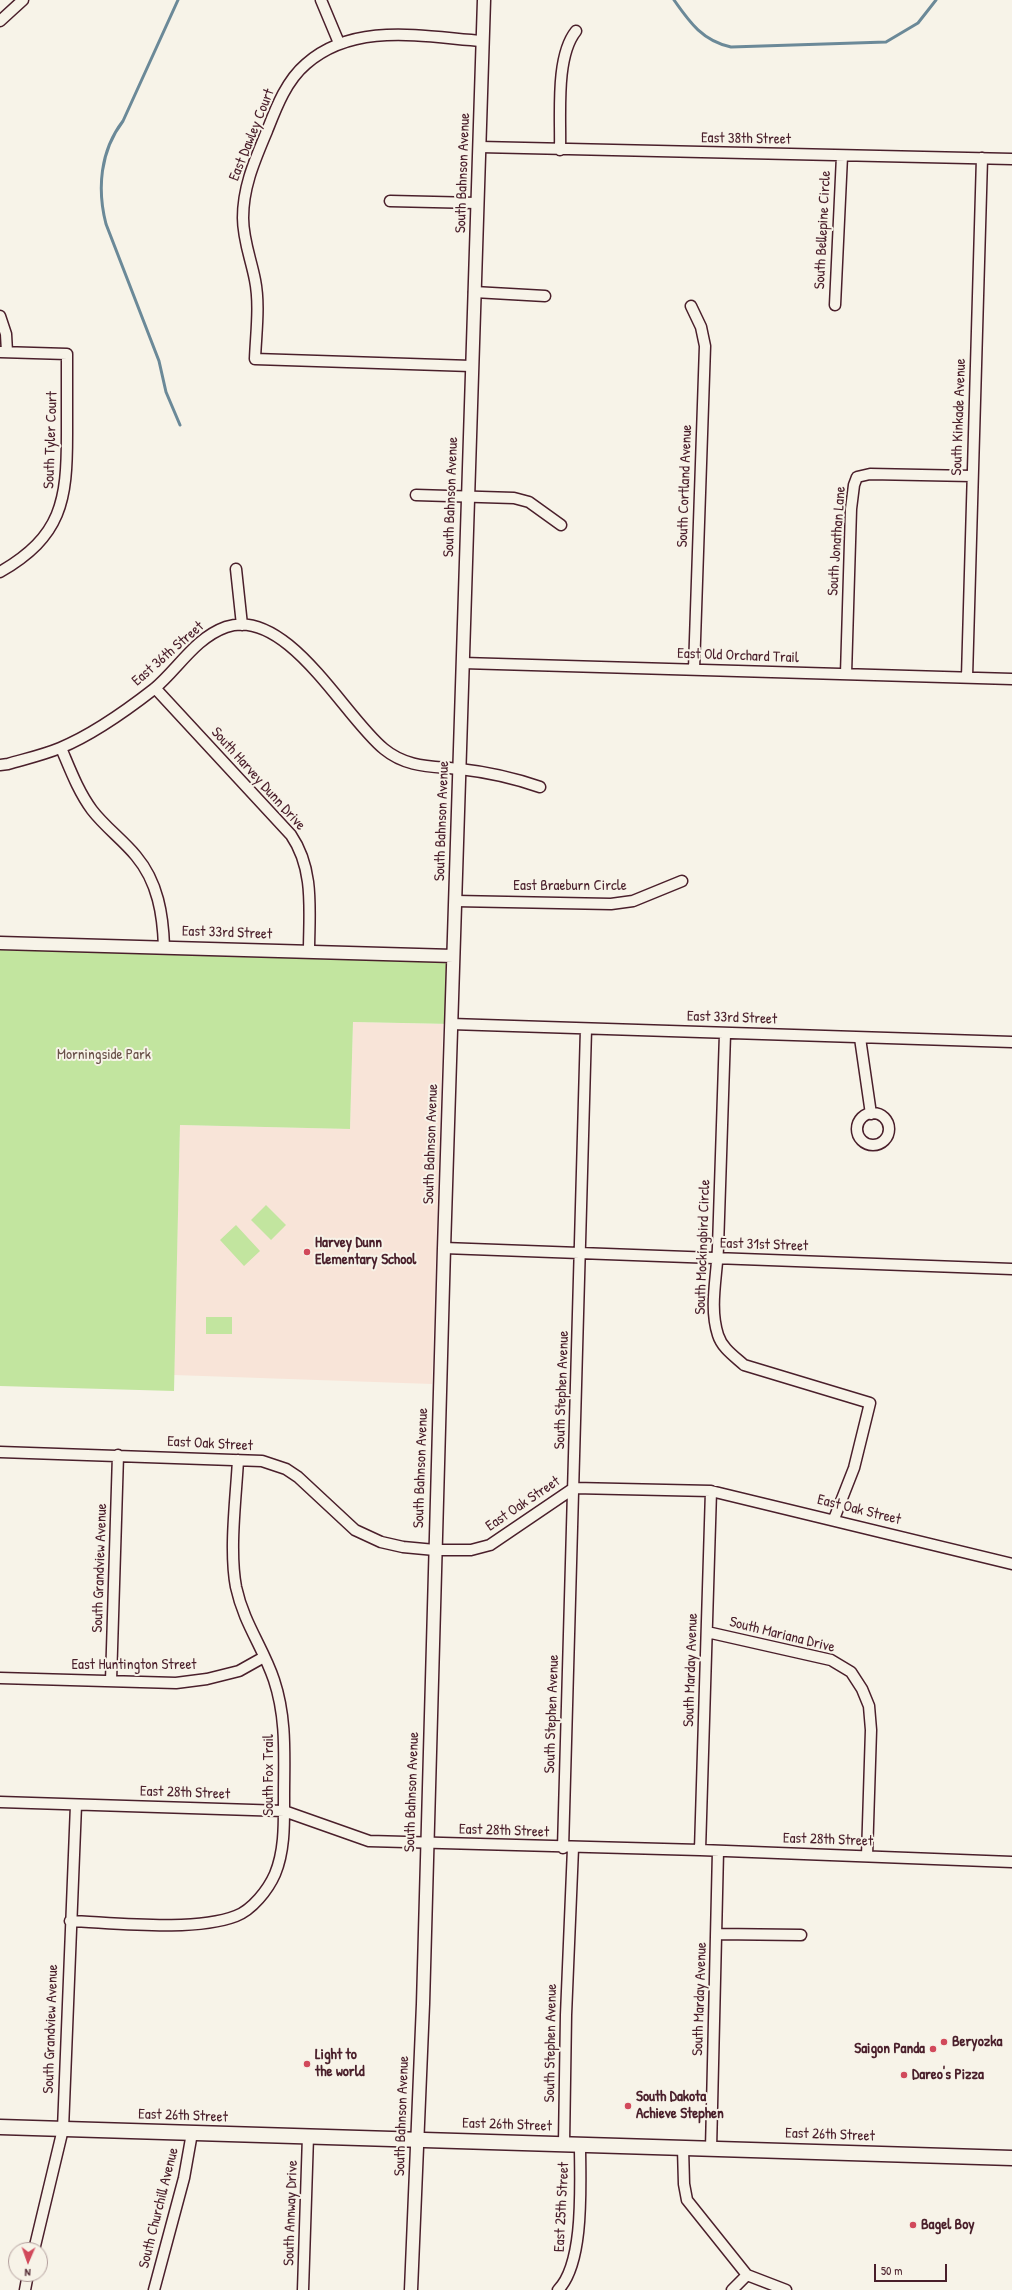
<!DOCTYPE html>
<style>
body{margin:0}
#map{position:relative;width:1012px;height:2290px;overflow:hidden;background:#f7f3e8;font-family:"Patrick Hand",sans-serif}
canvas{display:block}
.north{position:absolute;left:8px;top:2242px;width:40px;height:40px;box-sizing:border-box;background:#f7f3e8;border:1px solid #b29e9c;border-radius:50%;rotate:182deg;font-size:11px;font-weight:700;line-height:16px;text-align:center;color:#4a1f2b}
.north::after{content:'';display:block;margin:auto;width:14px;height:18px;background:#d1495b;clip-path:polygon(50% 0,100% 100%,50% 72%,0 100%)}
.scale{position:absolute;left:874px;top:2264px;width:73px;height:18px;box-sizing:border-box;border:2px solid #4a1f2b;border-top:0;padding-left:5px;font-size:12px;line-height:14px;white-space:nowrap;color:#4a1f2b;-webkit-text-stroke:3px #f7f3e8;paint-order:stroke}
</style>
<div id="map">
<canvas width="1012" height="2290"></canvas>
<div class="north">N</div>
<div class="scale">50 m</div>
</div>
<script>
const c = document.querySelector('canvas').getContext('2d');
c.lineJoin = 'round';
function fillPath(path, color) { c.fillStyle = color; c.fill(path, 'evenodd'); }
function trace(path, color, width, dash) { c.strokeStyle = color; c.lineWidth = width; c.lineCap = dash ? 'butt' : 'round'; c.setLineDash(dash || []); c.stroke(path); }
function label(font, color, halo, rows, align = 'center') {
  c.font = font + ' "Patrick Hand",sans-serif'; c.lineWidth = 4; c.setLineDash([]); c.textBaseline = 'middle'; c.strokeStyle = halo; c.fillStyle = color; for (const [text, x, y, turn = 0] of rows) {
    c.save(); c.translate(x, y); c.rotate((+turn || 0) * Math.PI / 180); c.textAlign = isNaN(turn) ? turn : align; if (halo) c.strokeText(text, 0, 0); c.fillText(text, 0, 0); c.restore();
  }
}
fillPath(new Path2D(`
 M353,1022L443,1024L432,1384L174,1375L180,1125L350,1129Z`), '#f8e4d8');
fillPath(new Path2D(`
 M0,950L453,956L451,1024L353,1022L350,1129L180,1125L174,1391L0,1386Z
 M266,1205L286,1225L271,1240L251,1220Z
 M236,1225L260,1251L244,1266L220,1240Z
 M206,1317H232V1334H206Z`), '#c2e59f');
trace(new Path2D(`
 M178,0L123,121C100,151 97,189 106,224L159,361L166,392L180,425
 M674,0C690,23 703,41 731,47L886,42L918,23L936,0`), '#6b8998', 3);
const minor = new Path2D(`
 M321,0L339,43
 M0,21L23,0
 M480,147L1012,159
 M560,150C561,116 555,57 576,31
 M390,201L477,203
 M474,292L545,296
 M835,305L842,156
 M691,306L701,327L705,346L694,669
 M0,316L6,334L7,352
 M0,352L67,354C67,381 67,407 67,434C67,501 62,536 0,572
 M471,366L255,359C256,333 260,305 255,280C251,259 243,240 243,218C243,186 255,160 267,131C276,108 286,81 306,64C355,21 424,37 483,41
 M416,495L514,498L529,502L561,525
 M236,569L242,625
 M463,663L1012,679
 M846,674L851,509L854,485L857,477L870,474L972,476
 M967,677L982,158
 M155,688L291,835C315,870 309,912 309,952
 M61,748C70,769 78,791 92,810C105,827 123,840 136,856C158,882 163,915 164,947
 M0,765L8,764C25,759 43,755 60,748C92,735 127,710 154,689C178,669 195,638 226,627C287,606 345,718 384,749C407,768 432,766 460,769C487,772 514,778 540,787
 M455,901L611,904L633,901L682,881
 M451,1024L1012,1042
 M725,1034C723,1105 720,1176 718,1247C717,1277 709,1307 718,1335C722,1348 734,1356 744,1365L870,1403L854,1468L834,1519
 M860,1038L871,1114
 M857 1129a16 16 0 1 1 32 0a16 16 0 1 1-32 0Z
 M444,1248L1012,1269
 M0,1452L262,1461L286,1469L298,1477L355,1530L381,1542L403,1547L435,1550H471L490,1545L574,1488L711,1491L1012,1564
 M707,1632L831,1660L851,1672L862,1689L869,1706L871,1730L867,1856
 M0,1678L176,1683L207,1679L239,1671L264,1657
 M111,1681L118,1455
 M0,1802L284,1811L369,1841L700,1850L1012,1862
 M563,1848L586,1029
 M700,1850L711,1491
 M70,1921C117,1923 194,1932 236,1916C252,1910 268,1890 275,1874C285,1850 284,1822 284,1797C284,1757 287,1719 274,1680C263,1647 244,1624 236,1587C229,1550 236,1498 238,1460
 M717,1934L801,1935
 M564,2144L566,2015L573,1848
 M683,2148L684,2184L687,2200L747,2275
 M711,2149L718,1851
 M34,2250L63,2129L76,1805
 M25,2290L28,2274
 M154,2290L184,2178L192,2133
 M303,2290L308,2136
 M558,2290C585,2263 580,2182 580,2145
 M732,2290L747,2275L786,2290`);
const tertiary = new Path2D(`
 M0,943L453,956
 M411,2290L423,2004L444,1248L484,0`);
const secondary = new Path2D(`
 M0,2127L1012,2158`);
trace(minor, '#4a1f2b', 13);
trace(tertiary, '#4a1f2b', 15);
trace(secondary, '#4a1f2b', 17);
trace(minor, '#f7f3e8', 10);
trace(tertiary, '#f7f3e8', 12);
trace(secondary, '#f7f3e8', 14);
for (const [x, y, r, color] of [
 [307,1252,4,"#d1495b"],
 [944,2042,4,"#d1495b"],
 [933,2049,4,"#d1495b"],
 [307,2064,4,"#d1495b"],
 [904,2075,4,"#d1495b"],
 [628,2106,4,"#d1495b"],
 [913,2225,4,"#d1495b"]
]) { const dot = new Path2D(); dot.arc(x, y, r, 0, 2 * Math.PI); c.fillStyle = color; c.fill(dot); trace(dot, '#f7f3e8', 1.5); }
label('15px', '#4a1f2b', '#f7f3e8', [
 ["East Dawley Court",252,135,-68],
 ["East 38th Street",746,139,1],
 ["South Bahnson Avenue",463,173,-88],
 ["South Bellepine Circle",823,230,-87],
 ["South Kinkade Avenue",959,417,-88],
 ["South Tyler Court",51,440,-88],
 ["South Cortland Avenue",685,486,-88],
 ["South Bahnson Avenue",451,497,-88],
 ["South Jonathan Lane",837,541,-86],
 ["East 36th Street",168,654,-41],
 ["East Old Orchard Trail",738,656,2],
 ["South Harvey Dunn Drive",258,779,48],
 ["South Bahnson Avenue",442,821,-88],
 ["East Braeburn Circle",570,886],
 ["East 33rd Street",227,933,2],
 ["East 33rd Street",732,1018,2],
 ["South Bahnson Avenue",431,1144,-88],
 ["East 31st Street",764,1245,2],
 ["South Mockingbird Circle",703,1247,-88],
 ["South Stephen Avenue",562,1390,-88],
 ["East Oak Street",210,1444,3],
 ["South Bahnson Avenue",421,1468,-88],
 ["East Oak Street",523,1504,-34],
 ["East Oak Street",859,1510,14],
 ["South Grandview Avenue",100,1568,-88],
 ["South Mariana Drive",782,1635,14],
 ["East Huntington Street",134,1665],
 ["South Marday Avenue",691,1670,-88],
 ["South Stephen Avenue",552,1714,-88],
 ["South Fox Trail",269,1775,-90],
 ["South Bahnson Avenue",412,1792,-88],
 ["East 28th Street",185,1793,2],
 ["East 28th Street",504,1831,2],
 ["East 28th Street",828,1840,2],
 ["South Marday Avenue",700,1999,-88],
 ["South Grandview Avenue",51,2029,-88],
 ["South Stephen Avenue",551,2043,-89],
 ["East 26th Street",183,2116,2],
 ["South Bahnson Avenue",402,2116,-88],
 ["East 26th Street",507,2125,2],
 ["East 26th Street",830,2135,2],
 ["East 25th Street",562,2207,-87],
 ["South Churchill Avenue",159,2208,-76],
 ["South Annway Drive",291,2213,-88]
]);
label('15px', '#685048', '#f7f3e8', [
 ["Morningside Park",104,1055]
]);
label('bold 15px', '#4a1f2b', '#f7f3e8', [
 ["Harvey Dunn",315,1243],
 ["Elementary School",315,1260],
 ["Beryozka",952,2042],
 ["Saigon Panda",925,2049,"right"],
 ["Light to",315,2055],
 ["the world",315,2072],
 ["Dareo's Pizza",912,2075],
 ["South Dakota",636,2097],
 ["Achieve Stephen",636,2114],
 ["Bagel Boy",921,2225]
], 'left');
</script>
